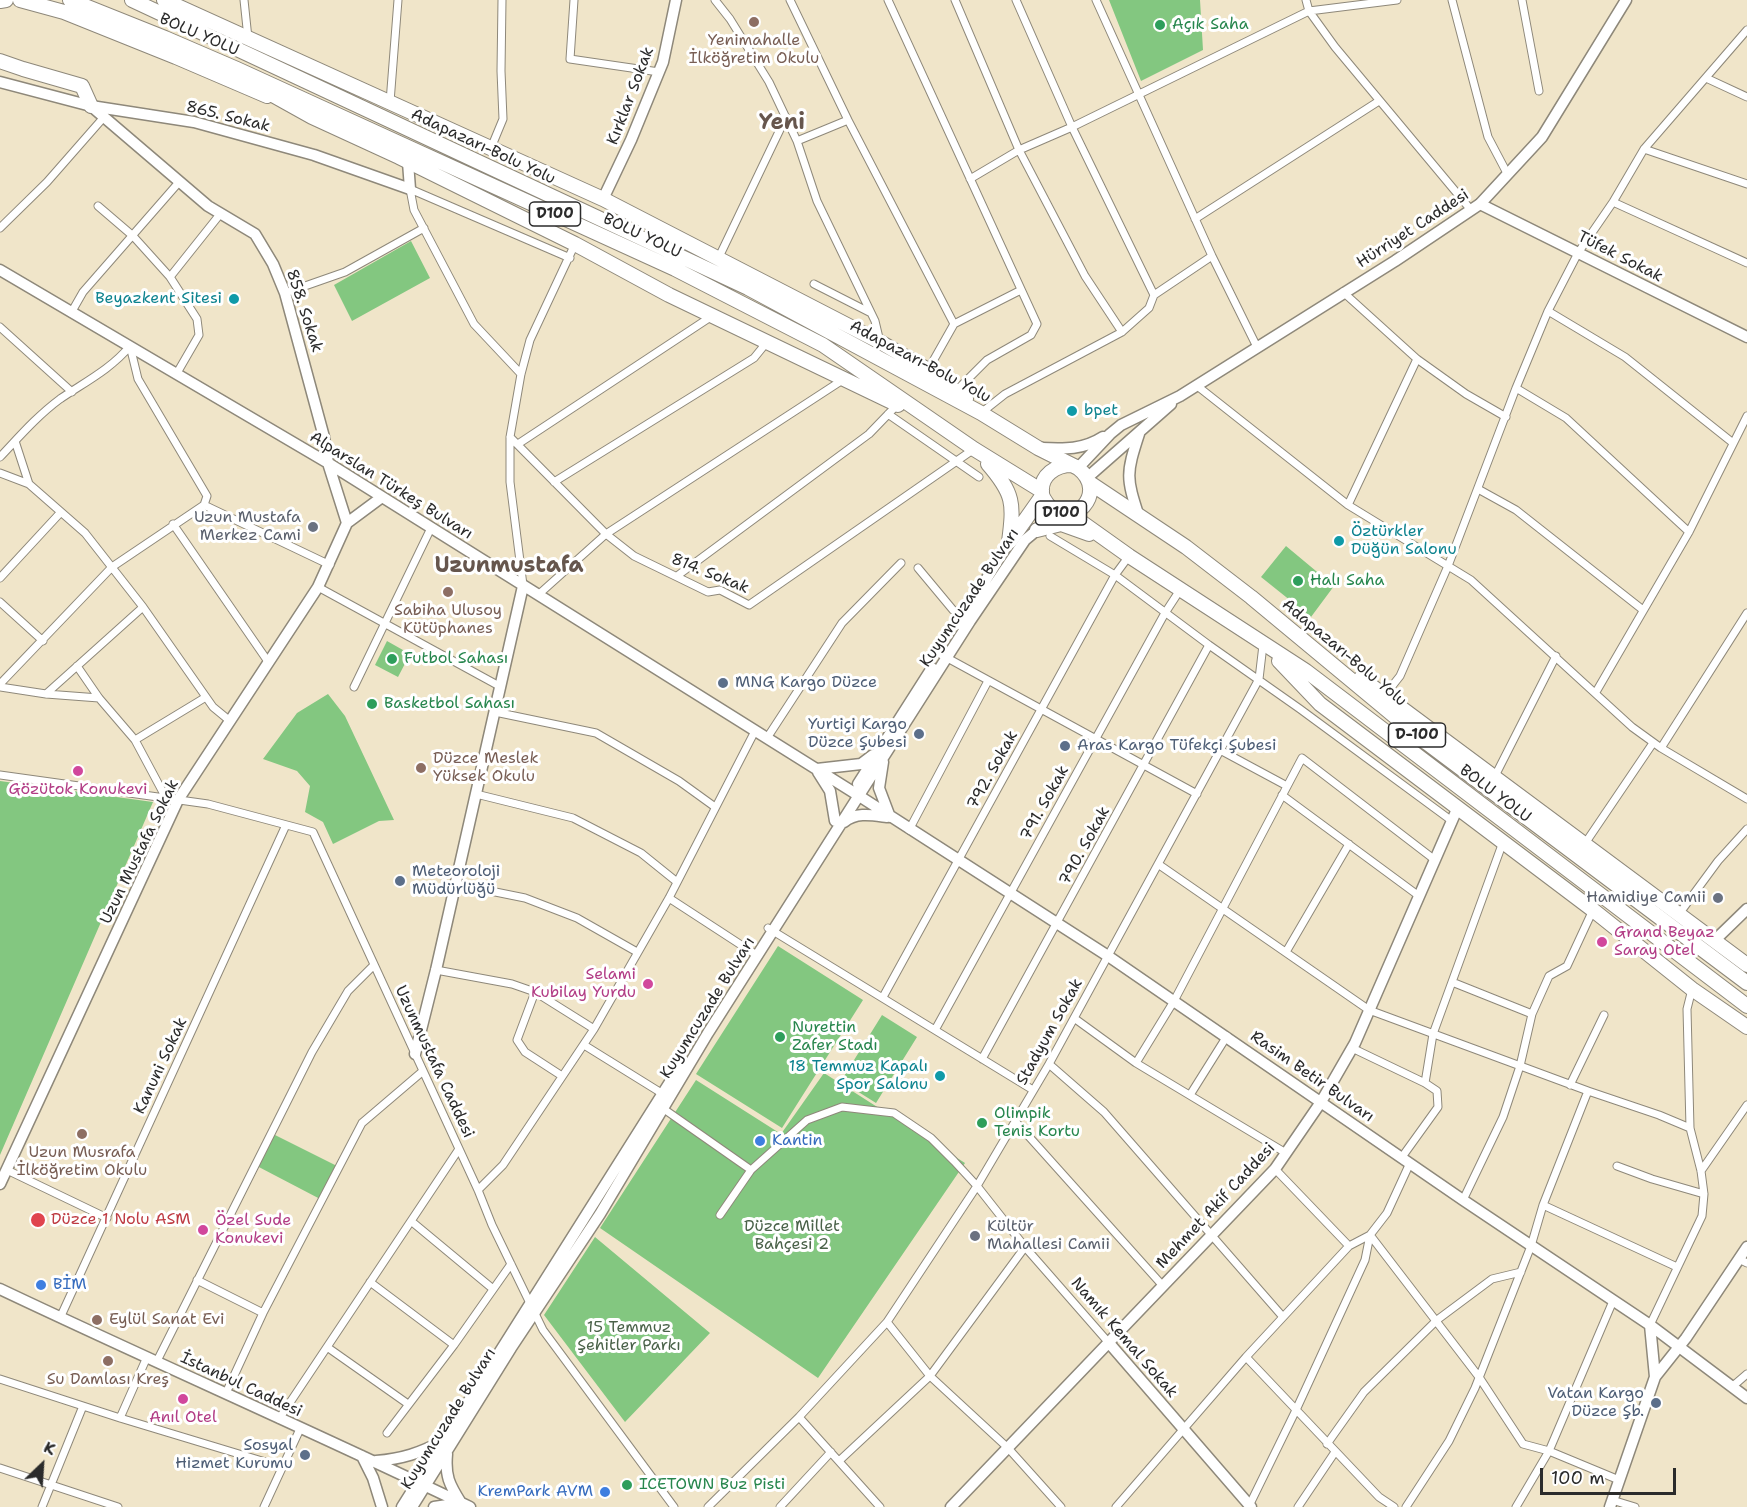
<!DOCTYPE html>
<meta charset="utf-8">
<style>
body{margin:0}
#map{position:relative;width:1747px;height:1507px;overflow:hidden;background:#f0e5c9;font-family:"Shantell Sans",sans-serif}
canvas{display:block}
.north{position:absolute;left:12px;top:1435px;width:60px;height:60px;-webkit-text-stroke:4px #fff;paint-order:stroke;rotate:25deg;font-size:16px;font-weight:700;line-height:24px;text-align:center;color:#2b2b2b}
.north::after{content:'';display:block;margin:auto;width:21px;height:27px;background:#2b2b2b;clip-path:polygon(50% 0,100% 100%,50% 72%,0 100%)}
.scale{position:absolute;left:1540px;top:1468px;width:136px;height:27px;box-sizing:border-box;border:3px solid #2b2b2b;border-top:0;padding-left:8px;font-size:18px;line-height:21px;white-space:nowrap;color:#2b2b2b;-webkit-text-stroke:4px #fff;paint-order:stroke}
</style>
<div id="map">
<canvas width="1747" height="1507"></canvas>
<div class="north">K</div>
<div class="scale">100 m</div>
</div>
<script>
const c = document.querySelector('canvas').getContext('2d');
c.lineJoin = 'round';
function fillPath(path, color) { c.fillStyle = color; c.fill(path, 'evenodd'); }
function trace(path, color, width, dash) { c.strokeStyle = color; c.lineWidth = width; c.lineCap = dash ? 'butt' : 'round'; c.setLineDash(dash || []); c.stroke(path); }
function label(font, color, halo, rows, align = 'center') {
  c.font = font + ' "Shantell Sans",sans-serif'; c.lineWidth = 6; c.setLineDash([]); c.textBaseline = 'middle'; c.strokeStyle = halo; c.fillStyle = color; for (const [text, x, y, turn = 0] of rows) {
    c.save(); c.translate(x, y); c.rotate((+turn || 0) * Math.PI / 180); c.textAlign = isNaN(turn) ? turn : align; if (halo) c.strokeText(text, 0, 0); c.fillText(text, 0, 0); c.restore();
  }
}
fillPath(new Path2D(`
 M1109,0H1200L1203,50L1141,81Z
 M411,241L430,278L352,321L334,285Z
 M1286,546L1334,586L1311,617L1261,577Z
 M387,641L410,654L398,677L375,665Z
 M328,694L345,716L394,820L379,821L333,844L323,822L305,812L310,786L297,771L263,759L297,713Z
 M0,781L153,802L0,1155Z
 M778,946L863,1000L782,1128L696,1074Z
 M882,1015L917,1037L876,1103L841,1081Z
 M824,1073L965,1163L818,1378L600,1228L696,1080L781,1134Z
 M271,1133L339,1167L322,1200L255,1165Z
 M595,1237L710,1333L625,1422L544,1315Z`), '#83c780');
const street = new Path2D(`
 M244,0L248,38
 M574,0L570,59L659,72
 M715,0L730,19L769,82L797,141L817,201L875,321L880,342
 M790,0L848,120L954,324L928,370
 M888,0L1037,324L1031,335L987,360L957,390
 M955,0L1019,150L1085,276L1122,332
 M1016,0L1072,127L1154,295
 M1096,0L1212,256L1257,347
 M1306,0L1309,11L1335,47L1471,210
 M1452,0L1488,137L1508,175
 M1522,0L1539,91
 M1706,78L1747,97
 M390,102L398,0
 M797,141L848,120
 M491,148L503,119L501,71L502,0
 M1644,149L1747,184
 M970,179L1019,150L1072,127L1309,11L1397,0
 M410,189L414,210L474,324L521,374
 M410,189L570,258
 M1613,202L1747,263
 M98,206L133,236L170,277L221,213
 M1195,219L1379,101
 M0,228L47,182L104,117
 M719,257L786,117
 M170,277L197,319L199,335L177,373
 M814,284L871,313
 M1343,292L1417,359L1466,394L1506,417
 M285,293L345,272L424,228
 M1548,311L1625,357L1733,443
 M71,313L83,292L180,181
 M954,324L1021,290
 M0,327L72,392
 M130,346L138,379L207,496L204,505
 M1196,385L1348,505L1471,580L1632,727L1661,748L1747,799
 M1516,388L1548,311L1578,253L1613,202L1644,149L1747,30
 M981,413L1005,394L1122,332L1149,308L1154,295L1212,256
 M888,414L979,477
 M510,437L606,534L634,556L708,592L720,590L749,605L974,449
 M15,441L29,484
 M518,444L712,316
 M0,457C19,437 37,416 60,399C85,382 111,369 130,346
 M0,473L29,484L85,533L143,607L213,707L230,721
 M554,482L754,358L767,342
 M1478,489L1516,510L1643,610
 M1348,505L1417,359
 M173,524L269,663
 M1050,536L1115,575L1209,645L1300,709L1452,821
 M918,568L953,610L966,618
 M677,576L869,434L897,405
 M0,578L61,512
 M523,585L510,482V437L521,374L530,340L575,244
 M318,587L501,687
 M538,595L606,534L844,379
 M0,602L43,641
 M940,654L1197,794
 M77,666L99,698L135,740L166,798
 M0,684L112,567L204,505L330,565
 M0,687L46,694L99,698
 M354,687L431,528
 M1596,692L1689,532L1747,416
 M46,694L143,607
 M1385,695L1400,676L1448,566L1516,388L1566,418L1689,532
 M495,712L596,733L679,781L715,807
 M767,738L842,623L901,563
 M135,740L206,697
 M1661,748L1747,613
 M1220,750L1287,786
 M0,775L208,804L313,832L478,1190L492,1225L543,1330L674,1507
 M1494,778L1556,656
 M476,794L573,818L641,853L677,882
 M1282,795L1419,896
 M909,830L988,681
 M1584,845L1653,743
 M1158,864L1369,1010L1588,1091L1659,1115L1690,1128
 M456,884L525,898L577,918L637,952
 M669,898L758,956
 M1679,914L1718,861L1747,829
 M768,928L1033,1090
 M1286,952L1349,844
 M436,970L512,984L535,992L594,1029
 M1452,982L1532,1014
 M535,992L517,1040L525,1052L562,1076
 M883,997L1115,575L1129,556
 M1074,1018L1136,1063L1286,1153
 M935,1030L1165,613L1180,590
 M584,1045L663,1094
 M1352,1048L1425,1083L1437,1091L1438,1107L1402,1157
 M982,1059L1209,645
 M1136,1063L1174,1001L1302,758L1435,860
 M1049,1064L1104,1112L1283,1317
 M1425,1083L1433,1034L1503,842
 M1570,1085L1604,1015
 M1190,1095L1227,1036
 M661,1107L751,1170L807,1120L842,1107L894,1113L931,1138L954,1161L977,1186L1025,1247L1109,1343
 M1015,1121L1163,1286
 M1617,1166L1652,1179L1704,1194
 M1275,1169L1349,1246
 M7,1170L107,1218
 M1701,1171L1747,1105
 M478,1190L503,1165L594,1029L669,898L755,731
 M1463,1200L1503,1117L1520,1066L1532,1014L1549,976L1567,966L1593,910
 M1543,1205L1677,1267
 M720,1215L751,1170
 M411,1221L493,1289
 M1370,1235L1479,1377L1523,1444L1549,1451L1619,1480
 M1739,1259L1747,1263
 M197,1280L263,1313
 M370,1282L454,1345
 M60,1318L286,825
 M887,1322L930,1376L1008,1448L1061,1507
 M1650,1325L1702,1216L1704,1194L1701,1171L1690,1128L1687,1009L1692,989
 M327,1347L408,1404
 M1246,1357L1379,1497L1394,1507
 M157,1361L312,1052L348,991L374,965
 M0,1379L120,1418L282,1467
 M1733,1386L1747,1374
 M226,1393L263,1313L362,1123L423,1071
 M799,1417L880,1507
 M120,1418L147,1357
 M279,1419L459,1149
 M387,1433L454,1345L511,1264
 M1327,1444L1364,1392L1437,1320L1492,1279L1521,1272
 M839,1461L930,1376L1025,1247
 M0,1468L118,1507
 M1612,1500L1635,1507
 M1249,1506L1296,1410L1365,1260L1370,1235
 M42,1507L83,1406
 M264,1507L300,1429
 M708,1507L799,1417L887,1322L977,1186L1049,1064L1259,679L1263,645
 M780,1507L831,1452
 M1116,1507L1246,1357L1349,1246L1370,1235L1387,1213L1410,1163
 M1298,1507L1335,1452
 M1406,1507L1449,1441L1475,1388L1531,1246L1543,1205L1588,1091
 M1516,1507L1549,1451L1613,1301`);
const secondary = new Path2D(`
 M0,82L91,106L194,122L314,155L410,189L408,162
 M91,106L208,206L255,234L273,264L285,293L324,437L328,463L347,523
 M603,199L631,140L663,62L676,0
 M1480,204L1747,337
 M0,270L328,463L853,792L1108,956L1463,1200L1650,1325L1747,1398
 M959,624L1009,542
 M883,762L879,788L890,817
 M817,769L861,764L873,755
 M818,772L830,791L835,821
 M858,784L932,668
 M844,822C857,812 871,815 887,817
 M1714,941L1747,909
 M415,1054L436,970L523,586
 M0,1184L178,800L318,587L347,523L382,497
 M0,1289C156,1363 314,1432 470,1507
 M1650,1325L1655,1377
 M1109,1343L1251,1507
 M447,1454C445,1476 449,1484 461,1503
 M362,1456L373,1478L382,1507
 M376,1461C402,1459 420,1453 443,1441
 M402,1507L682,1063
 M412,1507L511,1348L600,1214L708,1033L828,844L970,621L1025,540L1037,530
 M434,1507L461,1503
 M951,1507L1275,1169L1321,1102L1355,1043L1458,807
 M1610,1507L1655,1377L1686,1338L1747,1247`);
const primary = new Path2D(`
 M1040,448C1064,449 1083,450 1103,437
 M1078,468L1110,434L1121,425L1180,396L1395,261L1480,204L1542,137L1626,0
 M1088,477L1171,404
 M1139,517C1126,477 1126,474 1139,434`);
const highway = new Path2D(`
 M20,0L64,12L176,57L267,96
 M70,0L165,38L237,69L675,269L823,345L974,449L1042,491
 M132,0L748,288L981,413L1038,448L1078,468C1110,493 1071,532 1048,505C1046,502 1042,497 1042,493C1040,475 1056,465 1072,465
 M164,0L603,199L880,342L928,370L966,399
 M0,1L6,0
 M0,61L23,69L82,86L91,106
 M260,88L312,117L399,157L575,244L669,295L898,405
 M988,464C1014,494 1014,503 1009,542
 M1090,483L1186,547L1251,597L1427,743L1747,983
 M1070,514L1129,556L1306,671L1747,1006
 M1037,530L1061,524L1089,534
 M1011,540L1042,496
 M1279,661L1320,704L1593,910L1692,989L1747,1027
 M1361,678L1747,965`);
trace(street, '#8e887a', 9);
trace(secondary, '#8e887a', 13);
trace(primary, '#8e887a', 13);
trace(highway, '#8e887a', 16);
trace(street, '#fff', 7);
trace(secondary, '#fff', 10);
trace(primary, '#fff', 10);
trace(highway, '#fff', 14);
for (const [x, y, r, color] of [
 [754,22,6,"#8d6e63"],
 [1160,25,6,"#2e9e5b"],
 [234,299,6,"#0f9aa8"],
 [1072,411,6,"#0f9aa8"],
 [313,527,6,"#6b7280"],
 [1339,541,6,"#0f9aa8"],
 [1298,581,6,"#2e9e5b"],
 [448,592,6,"#8d6e63"],
 [392,659,6,"#2e9e5b"],
 [723,683,6,"#5c6f8a"],
 [372,704,6,"#2e9e5b"],
 [919,734,6,"#5c6f8a"],
 [1065,746,6,"#5c6f8a"],
 [421,768,6,"#8d6e63"],
 [78,771,6,"#d1479c"],
 [400,881,6,"#5c6f8a"],
 [1718,898,6,"#6b7280"],
 [1602,942,6,"#d1479c"],
 [648,984,6,"#d1479c"],
 [780,1037,6,"#2e9e5b"],
 [940,1076,6,"#0f9aa8"],
 [982,1123,6,"#2e9e5b"],
 [82,1134,6,"#8d6e63"],
 [760,1141,6,"#3f7fe0"],
 [38,1220,8,"#e0444e"],
 [203,1230,6,"#d1479c"],
 [975,1236,6,"#6b7280"],
 [41,1285,6,"#3f7fe0"],
 [97,1320,6,"#8d6e63"],
 [108,1361,6,"#8d6e63"],
 [183,1399,6,"#d1479c"],
 [1656,1403,6,"#5c6f8a"],
 [305,1455,6,"#5c6f8a"],
 [627,1485,6,"#2e9e5b"],
 [605,1492,6,"#3f7fe0"]
]) { const dot = new Path2D(); dot.arc(x, y, r, 0, 2 * Math.PI); c.fillStyle = color; c.fill(dot); trace(dot, '#fff', 2); }
for (const [x, y, w] of [
 [555,214,51],
 [1061,513,51],
 [1417,735,57]
]) { const box = new Path2D(); box.roundRect(x - w / 2, y - 12, w, 24, 4.5); c.fillStyle = '#fff'; c.fill(box); trace(box, '#2b2b2b', 1.5); }
label('bold 15px', '#2b2b2b', null, [
 ["D100",555,214],
 ["D100",1061,513],
 ["D-100",1417,735]
]);
label('16px', '#27864d', '#fff', [
 ["Açık Saha",1172,25],
 ["Halı Saha",1310,581],
 ["Futbol Sahası",404,659],
 ["Basketbol Sahası",384,704],
 ["Nurettin",792,1028],
 ["Zafer Stadı",792,1046],
 ["Olimpik",994,1114],
 ["Tenis Kortu",994,1132],
 ["ICETOWN Buz Pisti",639,1485]
], 'left');
label('16px', '#2b2b2b', '#fff', [
 ["BOLU YOLU",199,35,23],
 ["Kırklar Sokak",631,96,-69],
 ["865. Sokak",228,117,14],
 ["Adapazarı-Bolu Yolu",483,147,25],
 ["Hürriyet Caddesi",1413,229,-33],
 ["BOLU YOLU",642,236,25],
 ["Tüfek Sokak",1620,257,27],
 ["858. Sokak",304,311,72],
 ["Adapazarı-Bolu Yolu",920,362,28],
 ["Alparslan Türkeş Bulvarı",391,486,32],
 ["814. Sokak",710,574,22],
 ["Kuyumcuzade Bulvarı",970,598,-56],
 ["Adapazarı-Bolu Yolu",1344,653,40],
 ["792. Sokak",993,770,-61],
 ["BOLU YOLU",1495,794,37],
 ["791. Sokak",1045,803,-61],
 ["790. Sokak",1085,846,-61],
 ["Uzun Mustafa Sokak",140,852,-64],
 ["Kuyumcuzade Bulvarı",708,1008,-58],
 ["Stadyum Sokak",1050,1032,-61],
 ["Uzunmustafa Caddesi",434,1062,65],
 ["Kanuni Sokak",161,1066,-65],
 ["Rasim Betir Bulvarı",1312,1077,35],
 ["Mehmet Akif Caddesi",1216,1206,-47],
 ["Namık Kemal Sokak",1124,1338,49],
 ["İstanbul Caddesi",241,1385,25],
 ["Kuyumcuzade Bulvarı",449,1419,-58]
]);
label('16px', '#785e54', '#fff', [
 ["Yenimahalle",754,41],
 ["İlköğretim Okulu",754,59],
 ["Sabiha Ulusoy",448,611],
 ["Kütüphanes",448,629],
 ["Düzce Meslek",433,759,"left"],
 ["Yüksek Okulu",433,777,"left"],
 ["Uzun Musrafa",82,1153],
 ["İlköğretim Okulu",82,1171],
 ["Eylül Sanat Evi",109,1320,"left"],
 ["Su Damlası Kreş",108,1380]
]);
label('16px', '#0d838f', '#fff', [
 ["Beyazkent Sitesi",222,299],
 ["bpet",1084,411,"left"],
 ["Öztürkler",1351,532,"left"],
 ["Düğün Salonu",1351,550,"left"],
 ["18 Temmuz Kapalı",928,1067],
 ["Spor Salonu",928,1085]
], 'right');
label('16px', '#5b616d', '#fff', [
 ["Uzun Mustafa",301,518],
 ["Merkez Cami",301,536],
 ["Hamidiye Camii",1706,898],
 ["Kültür",987,1227,"left"],
 ["Mahallesi Camii",987,1245,"left"]
], 'right');
label('16px', '#4e5e75', '#fff', [
 ["MNG Kargo Düzce",735,683],
 ["Yurtiçi Kargo",907,725,"right"],
 ["Düzce Şubesi",907,743,"right"],
 ["Aras Kargo Tüfekçi Şubesi",1077,746],
 ["Meteoroloji",412,872],
 ["Müdürlüğü",412,890],
 ["Vatan Kargo",1644,1394,"right"],
 ["Düzce Şb.",1644,1412,"right"],
 ["Sosyal",293,1446,"right"],
 ["Hizmet Kurumu",293,1464,"right"]
], 'left');
label('16px', '#b23c85', '#fff', [
 ["Gözütok Konukevi",78,790],
 ["Grand Beyaz",1614,933,"left"],
 ["Saray Otel",1614,951,"left"],
 ["Selami",636,975,"right"],
 ["Kubilay Yurdu",636,993,"right"],
 ["Özel Sude",215,1221,"left"],
 ["Konukevi",215,1239,"left"],
 ["Anıl Otel",183,1418]
]);
label('16px', '#366cbe', '#fff', [
 ["Kantin",772,1141],
 ["BİM",53,1285],
 ["KremPark AVM",593,1492,"right"]
], 'left');
label('16px', '#be3a42', '#fff', [
 ["Düzce 1 Nolu ASM",51,1220]
], 'left');
label('16px', '#4a6249', '#fff', [
 ["Düzce Millet",792,1227],
 ["Bahçesi 2",792,1245],
 ["15 Temmuz",629,1328],
 ["Şehitler Parkı",629,1346]
]);
label('bold 22px', '#66564d', '#fff', [
 ["Yeni",782,123],
 ["Uzunmustafa",509,566]
]);
</script>
